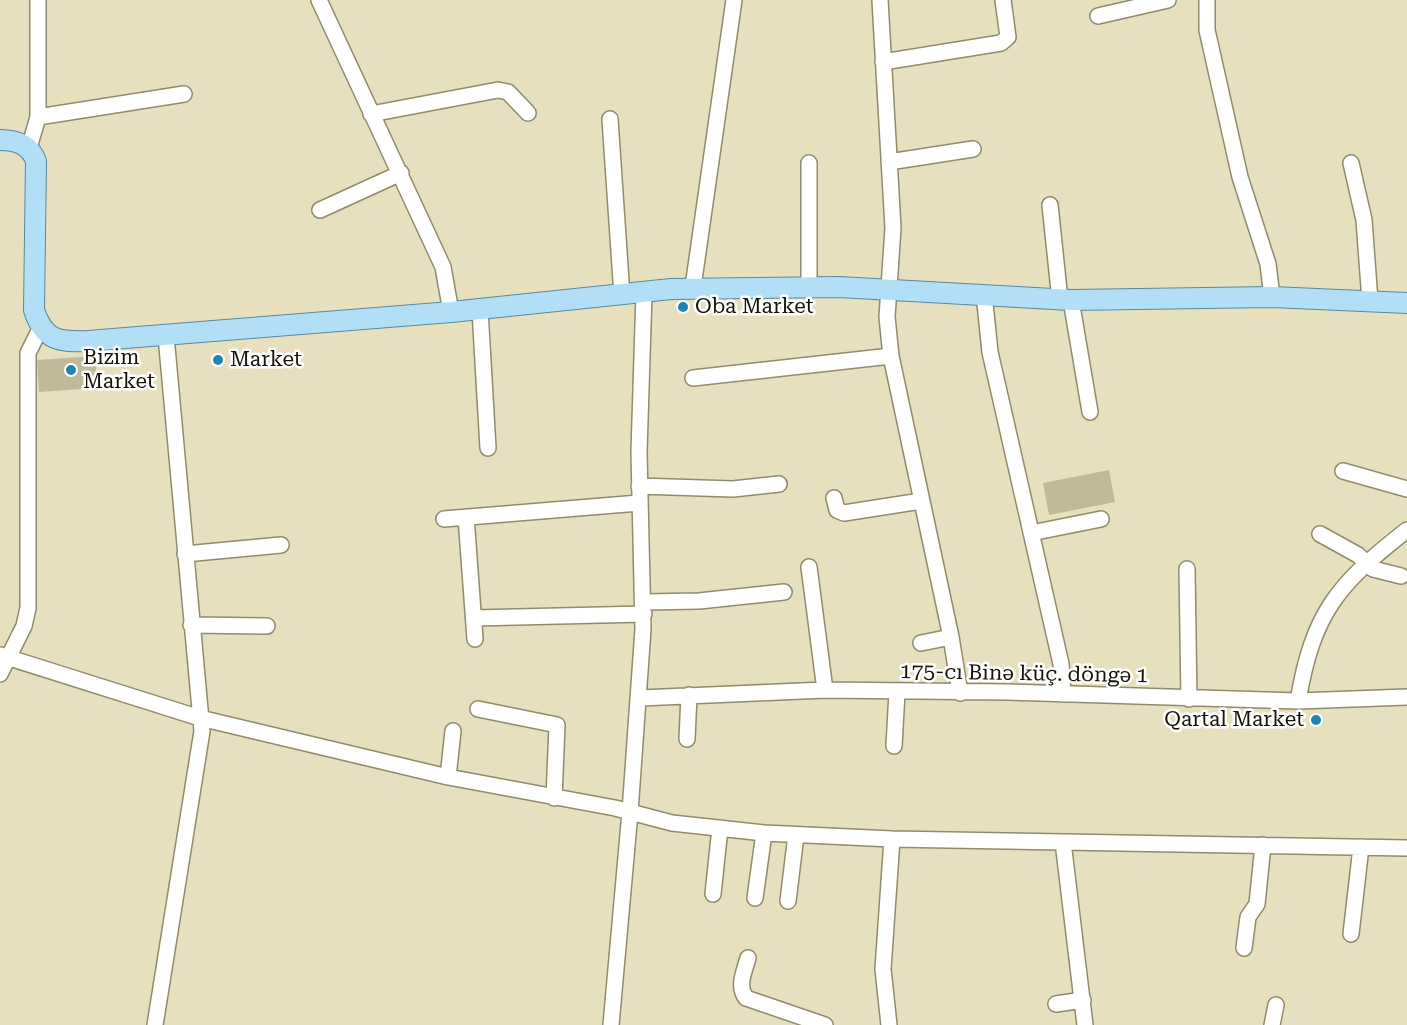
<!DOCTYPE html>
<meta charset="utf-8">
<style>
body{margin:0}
canvas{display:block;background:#e7e0be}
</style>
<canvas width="1407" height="1025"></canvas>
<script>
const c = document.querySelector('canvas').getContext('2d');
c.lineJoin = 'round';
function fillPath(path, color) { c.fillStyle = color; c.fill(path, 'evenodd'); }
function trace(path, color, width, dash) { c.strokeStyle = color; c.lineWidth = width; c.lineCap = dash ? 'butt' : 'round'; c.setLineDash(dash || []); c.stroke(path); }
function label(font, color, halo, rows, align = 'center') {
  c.font = font + ' "Roboto Serif",serif'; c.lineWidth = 5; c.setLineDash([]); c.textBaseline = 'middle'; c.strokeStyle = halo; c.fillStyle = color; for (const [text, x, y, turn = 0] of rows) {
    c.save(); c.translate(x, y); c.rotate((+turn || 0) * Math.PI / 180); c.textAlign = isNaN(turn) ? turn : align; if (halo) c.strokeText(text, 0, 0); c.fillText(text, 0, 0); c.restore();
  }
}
fillPath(new Path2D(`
 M95,356L97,388L39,392L37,360Z
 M1109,470L1115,502L1049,515L1043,483Z`), '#c1ba99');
const minor = new Path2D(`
 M319,0L443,267L451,312
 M880,0L893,228L887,317L891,356L951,637L960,693
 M1207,0V30L1240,177L1268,264L1272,297
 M1098,16L1168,0
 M883,62L1001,43L1008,37L1003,0
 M371,114L498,90L508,92L528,113
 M38,117L184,94
 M610,119L622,296
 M29,148L38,117V0
 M889,162L973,149
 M1351,163L1364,220L1370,301
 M1050,205L1060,300
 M320,210L401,173
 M809,286V163
 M693,287L734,0
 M984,294L990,352L1061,664L1063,694
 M1071,300L1090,412
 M480,310L488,448
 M693,378L891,356
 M1343,471L1407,489
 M639,486L733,489L779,484
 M834,498L837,510L844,513L921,501
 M466,517L475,639
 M444,519L639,503
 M1031,533L1101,519
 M1320,534L1358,555L1373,569L1401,576
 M185,554L281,545
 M809,567L825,690
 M1187,569L1189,699
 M644,602L699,601L784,592
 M474,618L644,614
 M191,625L267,626
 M921,643L951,637
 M0,655L200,718L448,777L615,808L672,823L764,833L892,839L1407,848
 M0,674L24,626L28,608V353L41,327
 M640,698L825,690L1007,692L1298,701L1407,697
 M1298,701C1313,612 1338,584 1407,530
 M478,709L557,725L554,798
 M687,739L689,695
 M894,746L897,692
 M448,777L453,731
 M1063,842L1085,1025
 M713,894L720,828
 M755,898L764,833
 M788,901L796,835
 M1351,934L1361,847
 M1244,948L1248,917L1257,904L1263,845
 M748,958C744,972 737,987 746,998L825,1025
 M1056,1004L1083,1000
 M155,1025L202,731L166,336
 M611,1025L630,812L643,629L639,452L644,293
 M889,1025L883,969L892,839
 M1272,1025L1276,1005`);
const major = new Path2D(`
 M0,140C17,140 30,145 36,161L34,310C44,341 59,342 88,341L451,312L671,289L839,287L1071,300L1272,297L1407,303`);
trace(minor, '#918b6b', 18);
trace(major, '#5a899e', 22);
trace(minor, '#fff', 15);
trace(major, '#b2dff6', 20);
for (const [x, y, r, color] of [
 [683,307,6,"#2283ae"],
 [218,360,6,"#2283ae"],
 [71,370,6,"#2283ae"],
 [1316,720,6,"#2283ae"]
]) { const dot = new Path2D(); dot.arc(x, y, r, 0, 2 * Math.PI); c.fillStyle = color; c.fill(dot); trace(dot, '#fff', 2); }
label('21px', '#161307', '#fff', [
 ["Oba Market",695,307],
 ["Bizim",83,358],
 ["Market",83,382],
 ["Market",230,360],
 ["Qartal Market",1304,720,"right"]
], 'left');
label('21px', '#161307', '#fff', [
 ["175-cı Binə küç. döngə 1",1024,674,1]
]);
</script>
